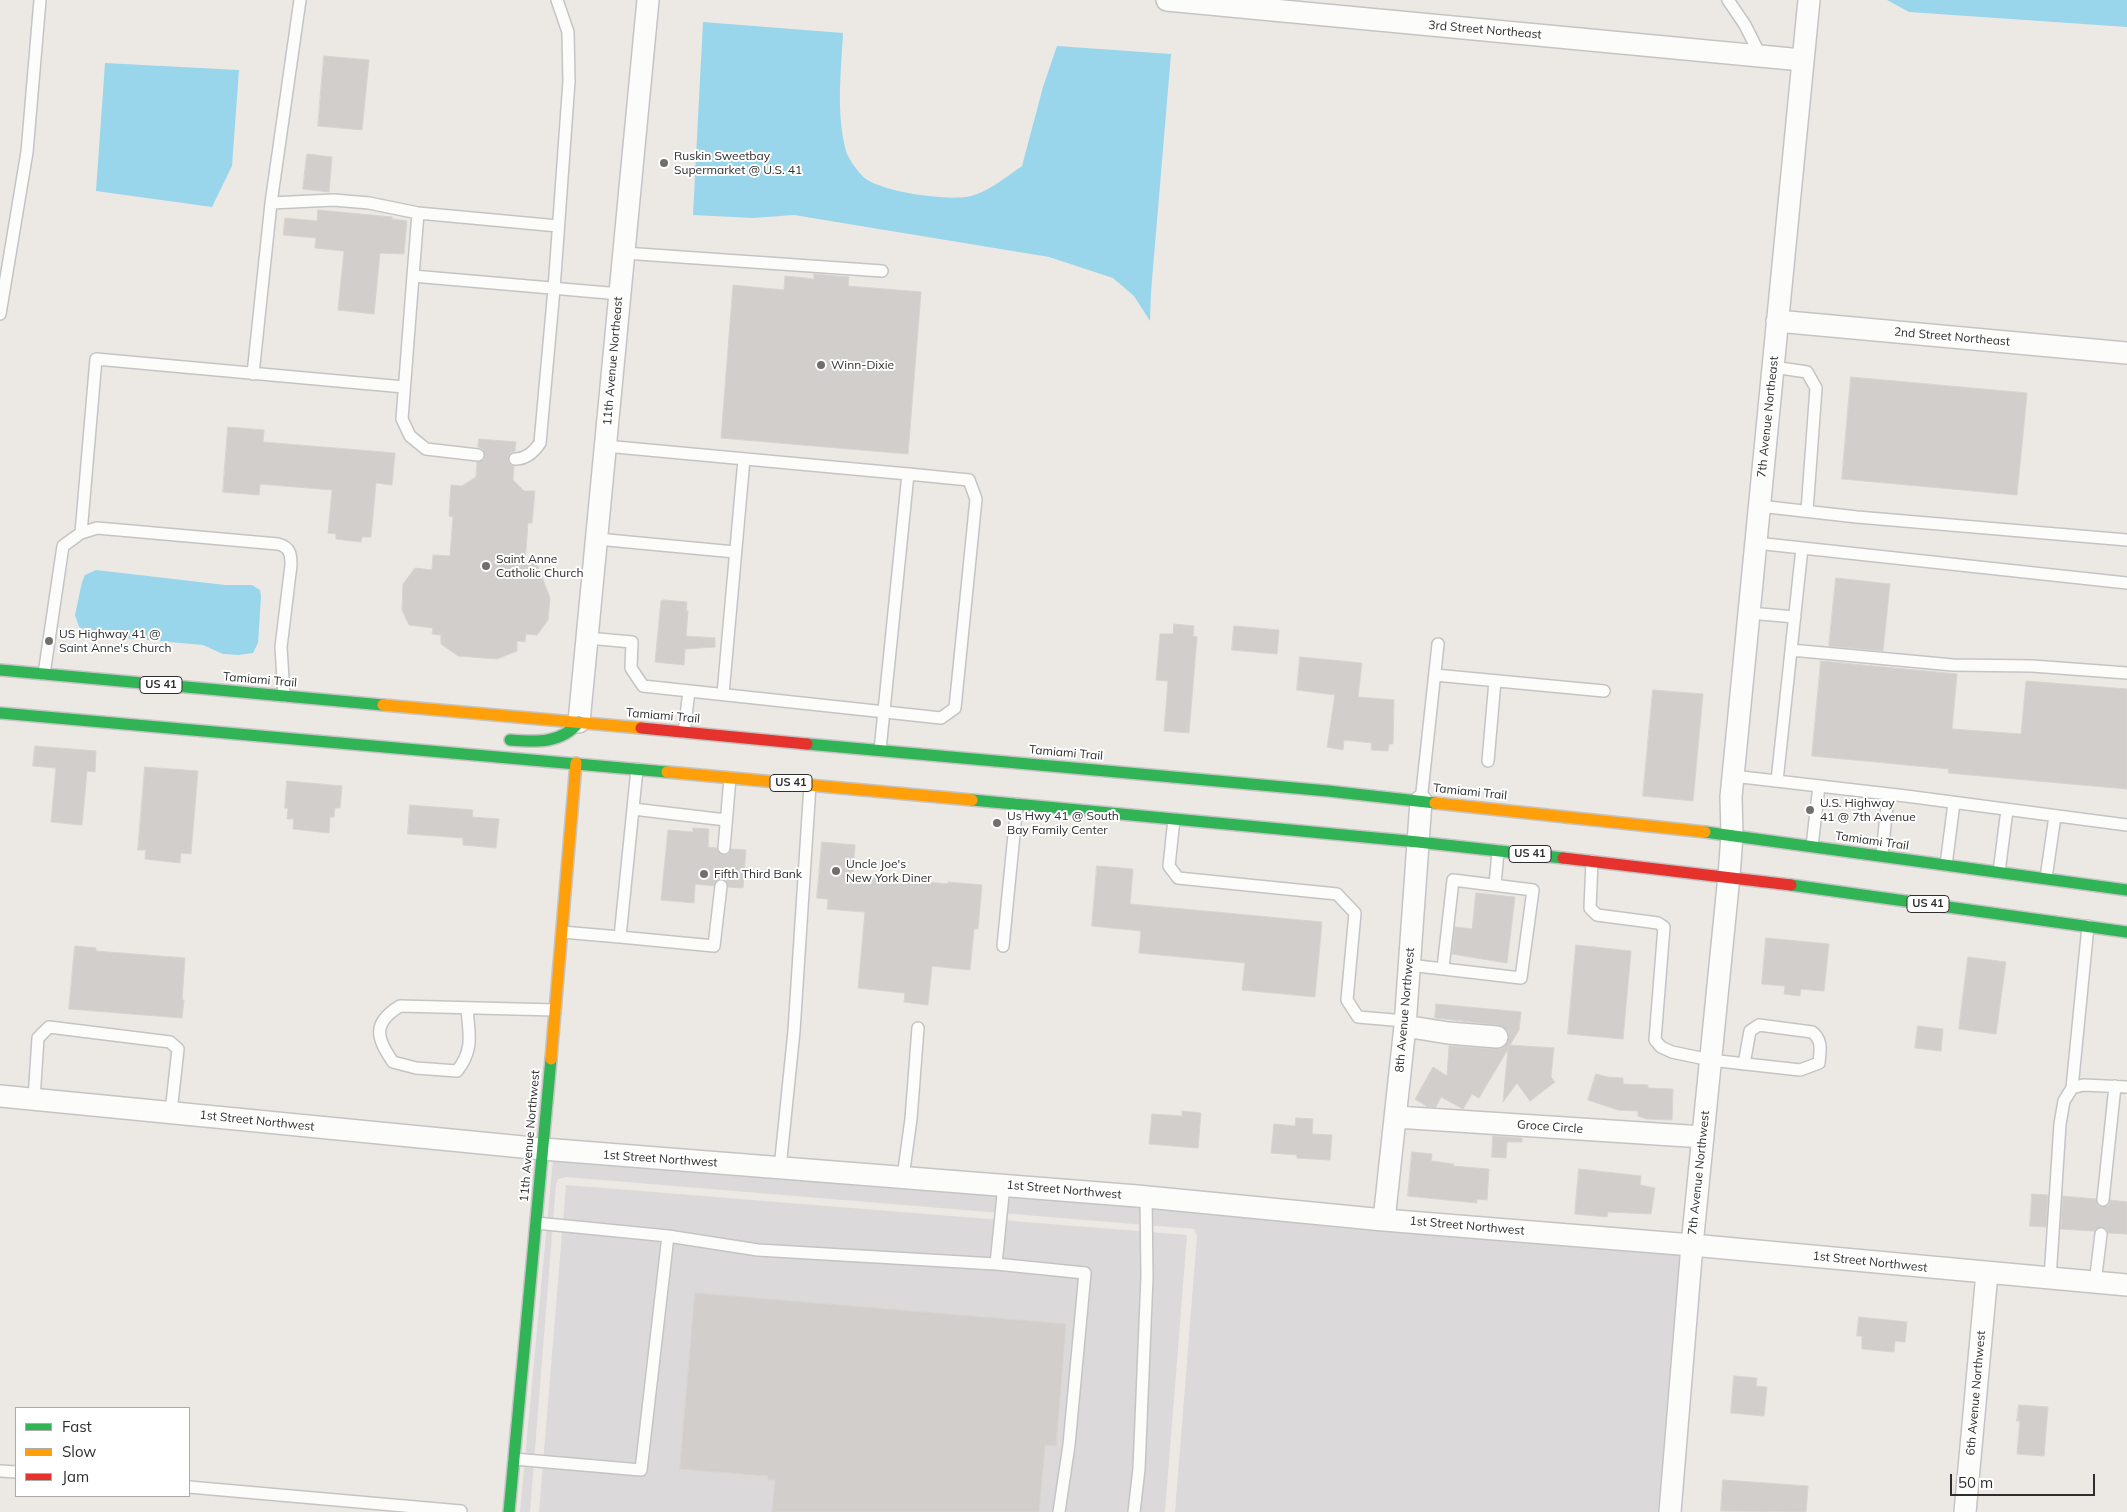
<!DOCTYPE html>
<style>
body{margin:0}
#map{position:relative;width:2127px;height:1512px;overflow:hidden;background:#ece8e4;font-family:Mulish,sans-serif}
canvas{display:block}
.legend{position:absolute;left:15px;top:1407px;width:175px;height:90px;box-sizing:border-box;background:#fff;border:1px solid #ababab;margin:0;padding:6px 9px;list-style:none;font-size:15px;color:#2e2e2e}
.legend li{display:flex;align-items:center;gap:10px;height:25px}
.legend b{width:25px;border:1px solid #ababab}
.scale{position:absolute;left:1950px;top:1474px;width:145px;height:22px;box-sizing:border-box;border:2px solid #2e2e2e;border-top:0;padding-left:6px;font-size:15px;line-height:18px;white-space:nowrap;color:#2e2e2e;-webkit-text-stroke:4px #fff;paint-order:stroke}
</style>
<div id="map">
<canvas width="2127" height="1512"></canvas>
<ul class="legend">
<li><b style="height:6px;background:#30b455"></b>Fast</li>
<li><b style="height:6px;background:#ff9f0a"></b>Slow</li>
<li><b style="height:6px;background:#e5322d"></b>Jam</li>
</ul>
<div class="scale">50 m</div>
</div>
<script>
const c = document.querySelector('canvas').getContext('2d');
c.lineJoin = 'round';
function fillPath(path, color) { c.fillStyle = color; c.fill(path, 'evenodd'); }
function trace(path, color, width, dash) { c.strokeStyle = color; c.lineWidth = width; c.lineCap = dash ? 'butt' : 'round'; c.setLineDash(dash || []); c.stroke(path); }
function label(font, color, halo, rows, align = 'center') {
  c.font = font + ' Mulish,sans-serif'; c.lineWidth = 4; c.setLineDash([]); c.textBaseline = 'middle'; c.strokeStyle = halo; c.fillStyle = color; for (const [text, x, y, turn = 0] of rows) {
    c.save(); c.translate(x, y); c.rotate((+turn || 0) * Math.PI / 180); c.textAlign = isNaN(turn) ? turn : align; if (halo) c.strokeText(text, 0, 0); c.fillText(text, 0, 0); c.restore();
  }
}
fillPath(new Path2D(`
 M553,1160L1136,1206L1680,1253L1658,1512H1175L1197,1236L1194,1229L566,1177L558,1179L556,1184L530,1512H520Z
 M566,1185L1187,1235L1165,1512H539Z`), '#dcd9db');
fillPath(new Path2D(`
 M1887,0H2127V27L1909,12Z
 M703,22L843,33C841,72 836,113 846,151C848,158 859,174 866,179C884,192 943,200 966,197C986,194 1006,177 1022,166L1043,87L1057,46L1171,54L1151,292L1150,321L1134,296L1113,278L1049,257L794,215L753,218L693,215Z
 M105,63L239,70L232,166L212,207L96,191Z
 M96,570L225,585H252L260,590L261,597L258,643L253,653L239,655L223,654L203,645L103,636L89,633L79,627L75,615L82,582L85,575Z`), '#99d6ec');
const building = new Path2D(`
 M324,56L369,60L362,130L318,126Z
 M307,154L332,157L329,192L303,189Z
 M318,210L392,217V219L407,221L404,254L380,253L374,314L338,310L344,251L315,248L316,238L283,235L285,218L317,221Z
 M814,274L849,277L848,286L921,292L908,454L721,438L733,285L784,290L785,276L814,279Z
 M1851,377L2027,393L2017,495L1842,479Z
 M228,427L264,430L263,442L395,453L392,485L376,483L371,537H362L361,542L336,539V534L328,533L332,490L260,484L259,495L223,492Z
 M479,439L516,442L515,451L510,453L508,459L509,464L514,466L513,480L524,491H535L532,523H528L525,563L537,564L550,598L548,620L537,635L526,634L525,642L517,641V651L497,659L458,656L441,644V635L432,634L433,628L409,625L402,610L403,584L415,568L432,570L433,555L450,556L453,517L449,516L451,485L462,486L476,477L477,462L484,460L485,455L483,449L478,447Z
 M1836,578L1890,584L1883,651L1829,646Z
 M664,600L687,602L686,610L688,611L686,636L715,638V647L685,649L684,665L655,662L661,601Z
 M1174,624L1194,626L1193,636L1197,637L1189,733L1164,731L1168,681L1156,680L1160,634H1173Z
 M1234,626L1279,630L1277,654L1232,650Z
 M1300,657L1362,663L1358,697L1394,700L1393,744H1389L1388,751L1371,750L1372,743L1344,740L1343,750L1327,747L1335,695L1297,690Z
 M1821,661L1957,674L1952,729L2021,734L2026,681L2127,689V789L1948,773L1949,769L1812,756Z
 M1653,690L1703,694L1693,801L1643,796Z
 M35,746L96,751L95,772L87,771L82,825L51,822L56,768L33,766Z
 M145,767L198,771L191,854L181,853L180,863L145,859L146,850H138Z
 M287,781L342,786L340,808H335L334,817H330L329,833L293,829L294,819H287L288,808H285Z
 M410,805L473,810L472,817L499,819L496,848L463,845V838L408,834Z
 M693,828L709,829L708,847L717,848L720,854L728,855L731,849L746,850L743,888L728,887L726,880L718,879L714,886L695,884L694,903L661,900L668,830L693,832Z
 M822,842L855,845L853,875L948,884V882L982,885L978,929H974L970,970L932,966L928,1005L904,1002L905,993L858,988L865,912L827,909L828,899L817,898Z
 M1097,866L1133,869L1130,904L1322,922L1315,997L1242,990L1245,963L1139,953L1141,931L1092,926Z
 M1476,893L1515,897L1507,963L1452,954L1455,927L1472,929Z
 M1766,938L1829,944L1824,991L1801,989L1800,996L1784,994L1785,986L1762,984Z
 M1576,945L1631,951L1623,1039L1568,1034Z
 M75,946L96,948V951L185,958L182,1000H184L182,1018L69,1009Z
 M1968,957L2006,962L1996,1034L1959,1029Z
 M1436,1004L1521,1012L1519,1030L1510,1045L1554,1048L1551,1077L1555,1082L1530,1101L1517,1083L1503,1102L1508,1049L1479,1098L1472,1094L1463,1109L1441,1097L1436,1107H1428L1415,1099L1433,1067L1447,1076L1449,1046L1496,1049L1503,1048L1509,1038L1508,1031L1498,1025L1435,1018Z
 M1918,1026L1943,1029L1941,1051L1915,1048Z
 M1596,1074L1607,1077L1623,1078V1084L1648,1085V1088L1673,1089L1672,1120L1647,1119L1638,1116V1111L1618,1110L1588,1100Z
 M1182,1111L1201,1113L1198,1148L1149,1144L1152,1114L1182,1116Z
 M1296,1118L1313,1119L1312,1134L1332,1135L1330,1160L1297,1158V1155L1271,1153L1274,1124L1295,1126Z
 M1493,1136L1522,1138V1142H1507L1506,1158L1492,1157Z
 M1412,1152L1432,1154L1431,1161L1454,1164L1453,1166L1489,1169L1487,1200L1477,1199V1203L1408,1196Z
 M1579,1169L1641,1176L1640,1185L1655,1188L1651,1214L1608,1212L1607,1217L1575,1214Z
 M2032,1194L2048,1195L2046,1227L2030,1226Z
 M2063,1196L2096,1199L2098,1206L2103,1207L2109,1205L2110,1200L2127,1202V1234L2108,1233L2106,1228L2101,1227L2094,1231L2061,1229Z
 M695,1293L1066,1324L1056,1446L1045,1445L1039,1512H772L775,1480H768V1476L680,1469Z
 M1859,1317L1907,1322L1905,1342L1895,1341L1894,1352L1862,1349V1336H1857Z
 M1734,1376L1757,1378L1756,1386L1767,1387L1764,1416L1731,1413Z
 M2019,1405L2048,1407L2044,1456L2017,1454L2020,1421H2017Z
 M1723,1480L1808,1486L1806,1512L1721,1511Z`);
fillPath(building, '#d1cecb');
trace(building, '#d7d4d0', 1);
const lane = new Path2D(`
 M1728,0L1745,25L1761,57
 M271,203L334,200L369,203L418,213L558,226
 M624,253L882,271
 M413,276L418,213
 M0,314L27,152L40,0
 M1773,367L1807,372L1816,388L1807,511
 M253,374L271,203L300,0
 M605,446L908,474L880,750
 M478,455L426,449L410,436L402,419L413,276L620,294
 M515,459C526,459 534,452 540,443L554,289L569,81L568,32L557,0
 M1759,506L1857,517L2127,540
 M81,533L97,528L278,544C290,547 291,554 291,565L281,647L284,696
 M597,539L735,552
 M1756,543L2127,583
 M1749,613L1795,617
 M587,638L632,642L631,668L643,686L941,718L955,708L976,499L969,480L908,474
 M1791,650L1953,665L2032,666L2127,673
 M44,674L63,546L81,533L96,359L404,387
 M1435,675L1604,691
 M723,694L744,459
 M684,732L689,691
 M1488,761L1495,681
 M637,769L620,937L714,946L721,886
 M1733,776L1906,796L2127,825
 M1777,781L1802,548
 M1421,801L1438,644
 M633,809L726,820
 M1174,819L1169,866L1178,878L1337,894L1355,913L1347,1000L1358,1017L1405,1021
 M1812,846L1819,786
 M724,848L730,778
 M1882,856L1888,794
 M1592,861L1590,908L1597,915L1658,923L1664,927L1655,1040L1661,1047L1672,1052L1710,1060L1800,1070L1819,1063C1820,1051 1823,1040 1812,1032L1759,1025L1750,1031L1744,1064
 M1946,865L1954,803
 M1999,872L2007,810
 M2046,878L2055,816
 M1495,885L1498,851
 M562,932L620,937
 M1003,946L1017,804
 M1409,965L1521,978L1533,890L1453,880L1443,968
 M467,1009C469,1034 474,1050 457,1071L416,1068L393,1062C376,1038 372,1023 400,1006L555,1010
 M2072,1088L2088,926
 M34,1099L38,1038L49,1027L170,1042L178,1049L171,1112
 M780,1168L794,1031L810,785
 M903,1177L911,1119L918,1028
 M2103,1200L2115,1086
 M668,1236L758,1250L996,1264L1085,1273L1069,1445L1059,1512
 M996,1264L1004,1185
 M2050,1279L2060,1124L2064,1101L2072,1088L2083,1085L2127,1087
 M2095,1283L2101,1234
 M514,1459L641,1470L668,1236L536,1223
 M0,1471L16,1472
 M189,1487L461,1511
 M1134,1512L1139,1469L1147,1277L1146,1197`);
const street = new Path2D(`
 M1167,0L1802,60
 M1777,321L2127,353
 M579,722L648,0
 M1405,1026L1448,1033L1497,1037
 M0,1096L543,1149L1137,1196L1384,1220L1692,1245L2127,1285
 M1396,1117L1703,1137
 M1384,1220L1405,1026L1421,801
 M1670,1512L1692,1245L1729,876L1732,835L1731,797L1809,0
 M1965,1512L1987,1273`);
const fast = new Path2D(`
 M0,670L383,705
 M0,713L667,772
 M510,740C536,742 561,744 579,722
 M807,744L1328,791L1435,803
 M972,800L1418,842L1563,858
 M1705,832L2127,890
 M1791,885L2127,932
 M509,1512L551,1059`);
const slow = new Path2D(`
 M383,705L641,728
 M667,772L972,800
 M1435,803L1705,832
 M551,1059L576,763`);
const jam = new Path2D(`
 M641,728L807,744
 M1563,858L1791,885`);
trace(lane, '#c5c4c5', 14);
trace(street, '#c5c4c5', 24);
trace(fast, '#c5c4c5', 14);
trace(slow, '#c5c4c5', 14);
trace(jam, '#c5c4c5', 14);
trace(lane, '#fcfcfb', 11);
trace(street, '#fcfcfb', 21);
trace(fast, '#30b455', 11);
trace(slow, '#ff9f0a', 11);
trace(jam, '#e5322d', 11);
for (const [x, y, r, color] of [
 [664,163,5,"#706f6e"],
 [821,365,5,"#706f6e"],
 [486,566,5,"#706f6e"],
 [49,641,5,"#706f6e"],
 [1810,810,5,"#706f6e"],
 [997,823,5,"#706f6e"],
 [836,871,5,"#706f6e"],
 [704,874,5,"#706f6e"]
]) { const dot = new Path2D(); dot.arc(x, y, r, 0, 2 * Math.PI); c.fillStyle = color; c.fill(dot); trace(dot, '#fff', 2); }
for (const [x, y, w] of [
 [161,685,42],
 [791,783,42],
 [1530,854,42],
 [1928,904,42]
]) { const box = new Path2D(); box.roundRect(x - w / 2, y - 8.5, w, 17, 4); c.fillStyle = '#fff'; c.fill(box); trace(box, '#2e2e2e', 1); }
label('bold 11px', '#2e2e2e', null, [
 ["US 41",161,685],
 ["US 41",791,783],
 ["US 41",1530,854],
 ["US 41",1928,904]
]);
label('12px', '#2e2e2e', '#fff', [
 ["3rd Street Northeast",1485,30,5],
 ["2nd Street Northeast",1952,337,5],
 ["11th Avenue Northeast",613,361,-85],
 ["7th Avenue Northeast",1768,417,-84],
 ["Tamiami Trail",260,680,5],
 ["Tamiami Trail",663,716,5],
 ["Tamiami Trail",1066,753,5],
 ["Tamiami Trail",1470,792,6],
 ["Tamiami Trail",1872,841,8],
 ["8th Avenue Northwest",1405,1010,-85],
 ["1st Street Northwest",257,1121,6],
 ["Groce Circle",1550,1127,4],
 ["11th Avenue Northwest",530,1136,-85],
 ["1st Street Northwest",660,1159,4],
 ["7th Avenue Northwest",1699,1173,-84],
 ["1st Street Northwest",1064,1190,5],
 ["1st Street Northwest",1467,1226,5],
 ["1st Street Northwest",1870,1262,6],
 ["6th Avenue Northwest",1976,1393,-85]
]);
label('12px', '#2e2e2e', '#fff', [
 ["Ruskin Sweetbay",674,156],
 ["Supermarket @ U.S. 41",674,170],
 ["Winn-Dixie",831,365],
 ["Saint Anne",496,559],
 ["Catholic Church",496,573],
 ["US Highway 41 @",59,634],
 ["Saint Anne's Church",59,648],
 ["U.S. Highway",1820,803],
 ["41 @ 7th Avenue",1820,817],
 ["Us Hwy 41 @ South",1007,816],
 ["Bay Family Center",1007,830],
 ["Uncle Joe's",846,864],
 ["New York Diner",846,878],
 ["Fifth Third Bank",714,874]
], 'left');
</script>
